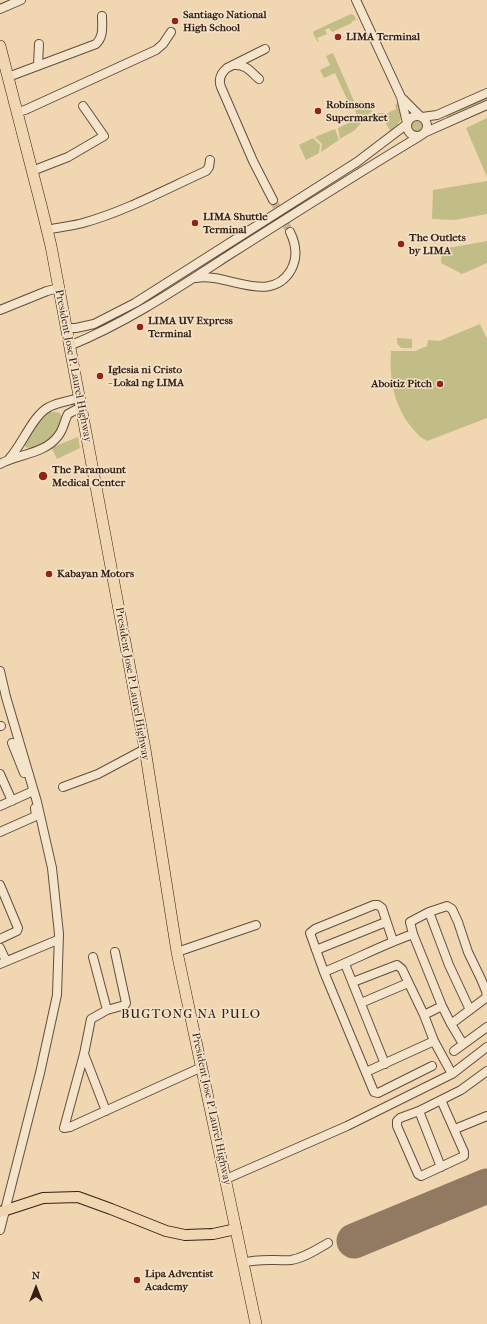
<!DOCTYPE html>
<style>
body{margin:0}
#map{position:relative;width:487px;height:1324px;overflow:hidden;background:#f0d6b1;font-family:"IM FELL French Canon",serif}
canvas{display:block}
.north{position:absolute;left:16px;top:1268px;width:40px;height:40px;-webkit-text-stroke:3px #f5e4cc;paint-order:stroke;rotate:0deg;font-size:11px;font-weight:700;line-height:16px;text-align:center;color:#351f14}
.north::after{content:'';display:block;margin:auto;width:14px;height:18px;background:#351f14;clip-path:polygon(50% 0,100% 100%,50% 72%,0 100%)}
</style>
<div id="map">
<canvas width="487" height="1324"></canvas>
<div class="north">N</div>
</div>
<script>
const c = document.querySelector('canvas').getContext('2d');
c.lineJoin = 'round';
function fillPath(path, color) { c.fillStyle = color; c.fill(path, 'evenodd'); }
function trace(path, color, width, dash) { c.strokeStyle = color; c.lineWidth = width; c.lineCap = dash ? 'butt' : 'round'; c.setLineDash(dash || []); c.stroke(path); }
function label(font, color, halo, rows, align = 'center') {
  c.font = font + ' "IM FELL French Canon",serif'; c.lineWidth = 3; c.setLineDash([]); c.textBaseline = 'middle'; c.strokeStyle = halo; c.fillStyle = color; for (const [text, x, y, turn = 0] of rows) {
    c.save(); c.translate(x, y); c.rotate((+turn || 0) * Math.PI / 180); c.textAlign = isNaN(turn) ? turn : align; if (halo) c.strokeText(text, 0, 0); c.fillText(text, 0, 0); c.restore();
  }
}
fillPath(new Path2D(`
 M351,14L354,15L356,20L352,21V23L332,32L329,28L325,30L327,34L317,38L319,42L317,41L313,33L314,31Z
 M333,53L354,101L351,108L335,73L324,78L320,70L330,65L326,56Z
 M487,97V101L448,119L446,115Z
 M360,101L369,103L372,111L366,117L357,116L354,107Z
 M398,103C402,117 403,121 391,132L384,120L377,115V113H388L396,109L395,105Z
 M487,118V177L466,128Z
 M411 126a6 6 0 1 1 12 0a6 6 0 1 1-12 0Z
 M355,120L361,123L355,130L340,139L338,128Z
 M335,129L339,140L321,152L322,144L315,137Z
 M313,138L320,145L319,153L306,160L299,145Z
 M487,181V214L455,220L432,219L433,190Z
 M487,241V263L462,274L441,263L442,248L454,247Z
 M480,324L487,339V418L427,441C421,438 417,434 413,429C394,407 389,379 391,351H415L427,346L428,340L439,341Z
 M397,338L412,339V348H401L397,343Z
 M50,412H57L61,414C66,431 41,452 25,447V443C33,433 38,418 50,412Z
 M78,437L80,448L57,459L52,449L53,447Z`), '#c2bc86');
trace(new Path2D(`
 M354,1241L487,1186`), '#927a62', 35);
trace(new Path2D(`
 M273,200L290,232`), '#cbb192', 8, [8, 4]);
const minor = new Path2D(`
 M356,0L401,97L407,123
 M0,9L21,0
 M265,49L227,68C221,73 218,79 221,87L253,161L273,200
 M38,65L39,44
 M234,65C246,64 251,72 259,79
 M8,77L96,44C104,36 102,27 102,16
 M401,97L420,116
 M17,112L25,110L156,50L163,44L171,32
 M407 126a10 10 0 1 1 20 0a10 10 0 1 1-20 0Z
 M422,117L437,115L487,93
 M426,132L487,105
 M32,171L68,157L104,136L83,106
 M47,230C59,227 72,226 83,223C126,211 166,189 206,171L209,167L210,160
 M196,278C227,272 270,306 291,270C298,257 296,244 290,232
 M0,310L47,291L59,288
 M66,328H76L94,324L135,303L357,162L407,124
 M69,346C126,323 178,288 229,255C292,215 355,175 420,136
 M9,459C22,445 33,415 49,407C58,402 69,401 79,398
 M0,464C18,454 45,454 58,436C64,429 64,421 68,414L81,407
 M0,671L6,697L37,802L52,868L59,934L57,995L40,1073L0,1230
 M0,726H1
 M12,743L24,773
 M0,774L12,801
 M63,787L98,774L145,749
 M0,806L31,792
 M0,832L36,816L35,808
 M0,885L18,928L17,931L0,939
 M447,906L452,909L458,922L468,952L481,979L486,991L487,997L451,1024L442,1006L413,934L410,922L429,912Z
 M429,912L449,965L470,1010
 M393,941L382,908L378,905H374L315,929L310,933L324,972L374,1092L378,1093L432,1066
 M0,948L6,961
 M316,950L386,922
 M115,952L126,1003L125,1005L107,1010L91,1019L84,1054L64,1128L70,1127L202,1067
 M177,952L256,925
 M93,957L107,1010
 M0,964L55,941
 M345,964L385,1064
 M324,972C354,960 382,945 413,934
 M353,982L397,965L402,969L424,1015L434,1041L452,1074
 M361,1003L408,983
 M424,1015L442,1006
 M451,1024L463,1044
 M454,1051L487,1027
 M84,1054L106,1111
 M366,1072L434,1041
 M441,1100L464,1152V1156L421,1176L418,1174L397,1126V1121L400,1118L419,1111L461,1090L487,1071
 M419,1111L441,1167
 M455,1129L487,1116
 M226,1179L347,1126L452,1074L487,1047
 M243,1263C259,1258 275,1261 291,1260C304,1258 316,1250 328,1243`);
const major = new Path2D(`
 M0,1212L43,1198L78,1197L111,1209L166,1231L185,1235L213,1234L236,1229`);
const highway = new Path2D(`
 M0,46L41,205L51,246L145,749L177,952L256,1324`);
trace(minor, '#644d3b', 10);
trace(major, '#351f14', 12);
trace(highway, '#351f14', 12);
trace(minor, '#f5e4cc', 8);
trace(major, '#f0d6b1', 10);
trace(highway, '#f0d6b1', 11);
for (const [x, y, r, color] of [
 [175,21,4,"#8f2418"],
 [338,37,4,"#8f2418"],
 [318,111,4,"#8f2418"],
 [195,223,4,"#8f2418"],
 [401,244,4,"#8f2418"],
 [140,327,4,"#8f2418"],
 [100,376,4,"#8f2418"],
 [440,384,4,"#8f2418"],
 [43,476,5,"#8f2418"],
 [49,574,4,"#8f2418"],
 [137,1280,4,"#8f2418"]
]) { const dot = new Path2D(); dot.arc(x, y, r, 0, 2 * Math.PI); c.fillStyle = color; c.fill(dot); trace(dot, '#f5e4cc', 1.5); }
label('bold 11px', '#351f14', '#f5e4cc', [
 ["Santiago National",183,15],
 ["High School",183,28],
 ["LIMA Terminal",346,37],
 ["Robinsons",326,105],
 ["Supermarket",326,118],
 ["LIMA Shuttle",203,217],
 ["Terminal",203,230],
 ["The Outlets",409,238],
 ["by LIMA",409,251],
 ["LIMA UV Express",148,321],
 ["Terminal",148,334],
 ["Iglesia ni Cristo",108,370],
 ["- Lokal ng LIMA",108,383],
 ["Aboitiz Pitch",432,384,"right"],
 ["The Paramount",52,470],
 ["Medical Center",52,483],
 ["Kabayan Motors",57,574],
 ["Lipa Adventist",145,1274],
 ["Academy",145,1287]
], 'left');
label('11px', '#351f14', '#f5e4cc', [
 ["President Jose P. Laurel Highway",73,366,79],
 ["President Jose P. Laurel Highway",132,684,80],
 ["President Jose P. Laurel Highway",211,1109,78]
]);
c.letterSpacing = '1px';
label('13px', '#351f14', '#f5e4cc', [
 ["BUGTONG NA PULO",191,1015]
]);
c.letterSpacing = '0px';
</script>
